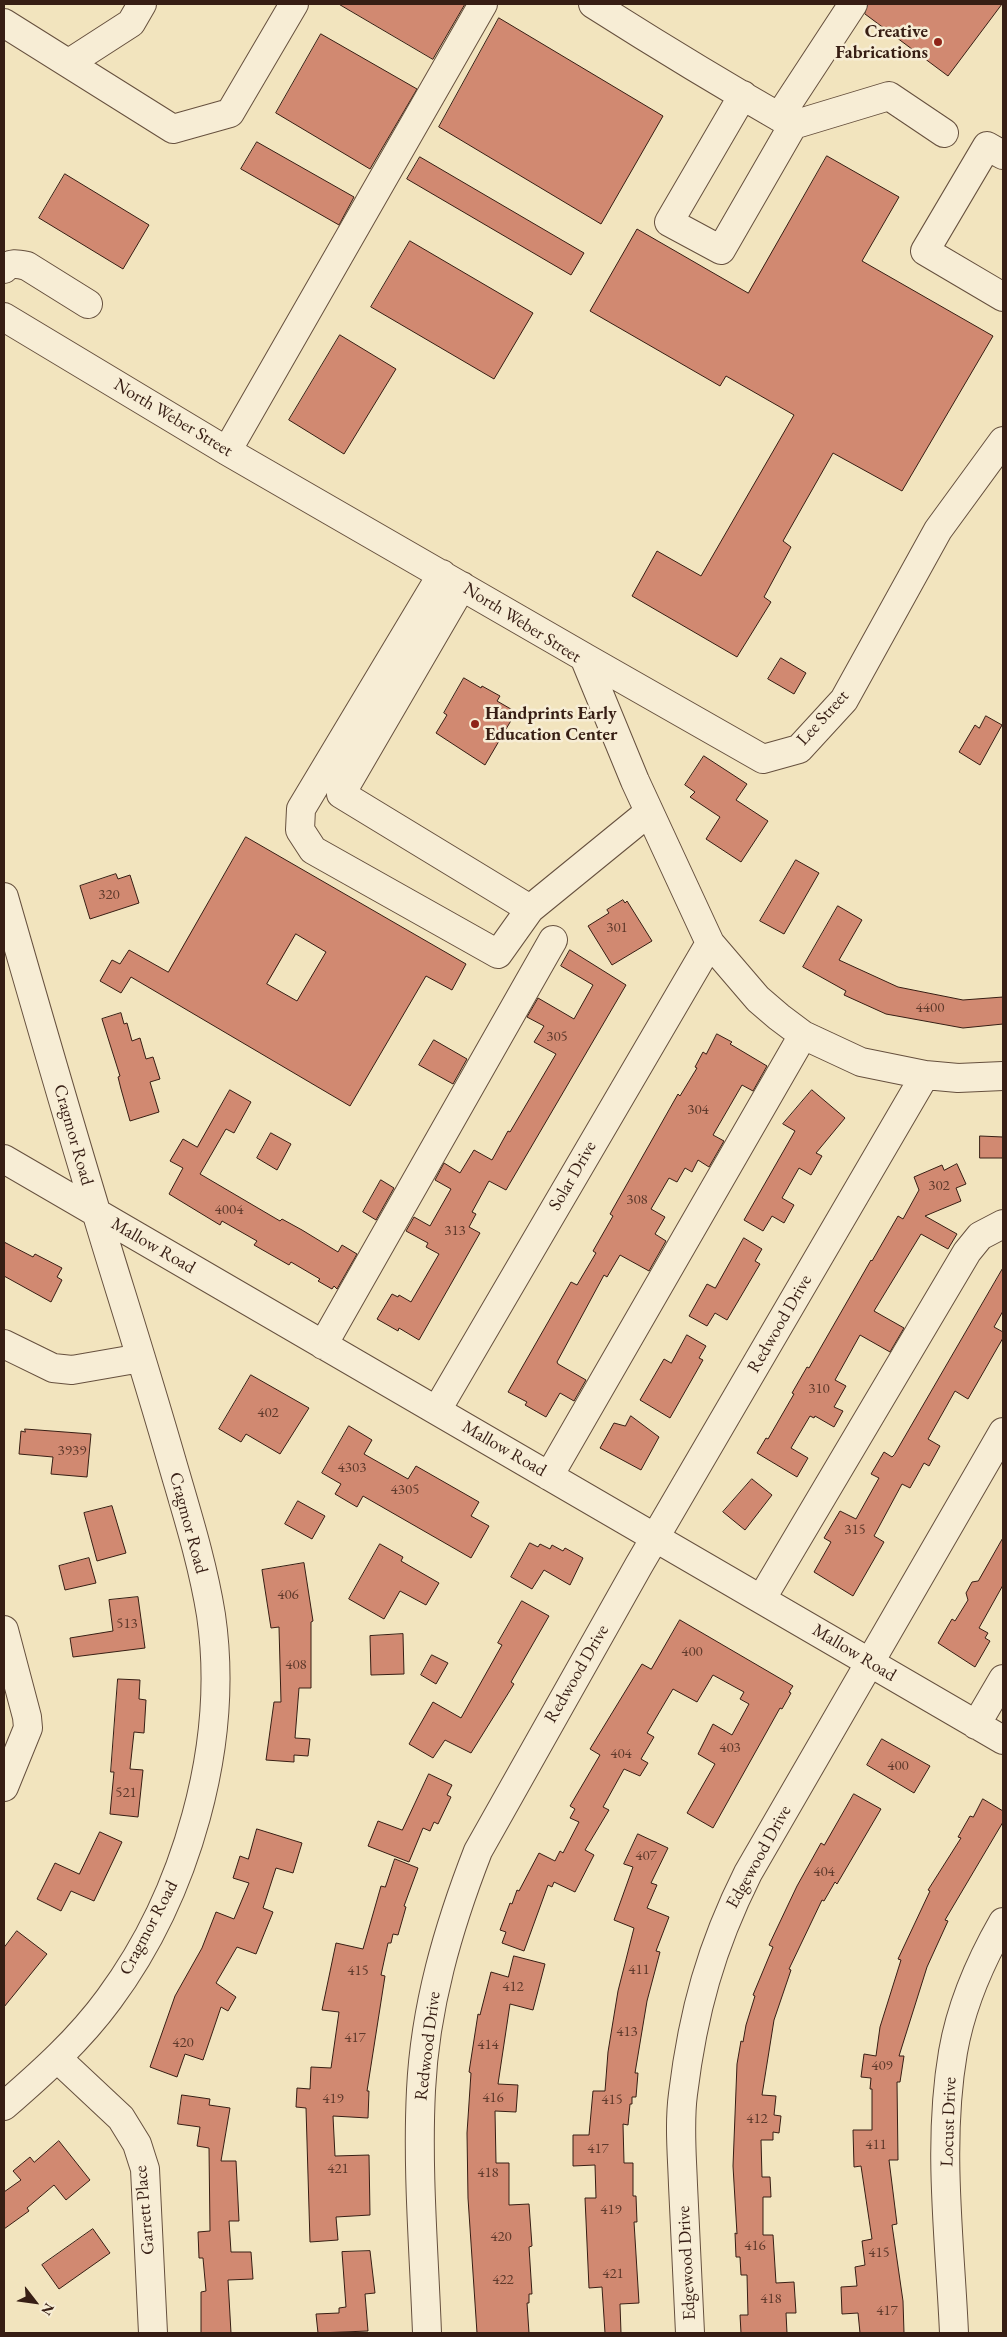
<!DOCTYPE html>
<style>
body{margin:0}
#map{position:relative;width:1007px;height:2337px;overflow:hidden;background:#f2e4be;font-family:"EB Garamond",serif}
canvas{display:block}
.frame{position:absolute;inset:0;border:5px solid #371e14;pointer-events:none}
.north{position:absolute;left:10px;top:2277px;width:50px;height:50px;-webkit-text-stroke:4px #f7edd5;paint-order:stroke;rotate:120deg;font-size:14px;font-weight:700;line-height:20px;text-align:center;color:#371e14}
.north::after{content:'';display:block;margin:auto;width:18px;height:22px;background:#371e14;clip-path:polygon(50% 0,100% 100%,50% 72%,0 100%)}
</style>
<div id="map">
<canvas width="1007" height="2337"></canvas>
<div class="frame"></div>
<div class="north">N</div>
</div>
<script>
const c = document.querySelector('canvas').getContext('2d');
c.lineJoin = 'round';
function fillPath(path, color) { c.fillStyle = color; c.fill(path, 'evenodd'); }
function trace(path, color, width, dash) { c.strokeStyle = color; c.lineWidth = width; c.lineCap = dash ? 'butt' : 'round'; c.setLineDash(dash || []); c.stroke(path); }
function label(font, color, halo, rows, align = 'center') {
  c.font = font + ' "EB Garamond",serif'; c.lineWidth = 5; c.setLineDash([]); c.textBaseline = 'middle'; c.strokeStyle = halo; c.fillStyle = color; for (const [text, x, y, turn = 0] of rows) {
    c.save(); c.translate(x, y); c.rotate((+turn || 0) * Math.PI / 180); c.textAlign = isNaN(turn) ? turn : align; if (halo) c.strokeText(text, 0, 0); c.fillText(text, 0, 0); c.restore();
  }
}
const building = new Path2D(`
 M339,4H465L433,59Z
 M868,4H1002L948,76L865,14Z
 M499,18L663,116L601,224L439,127Z
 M321,34L417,89L370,169L276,113Z
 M257,142L354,197L339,225L241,169Z
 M827,156L899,197L862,261L993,336L902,491L833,453L783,541L791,547L764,597L771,602L737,657L632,596L657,551L701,576L794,415L726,376L720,386L590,311L637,229L748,293Z
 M420,157L584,253L571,275L407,179Z
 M65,174L149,225L123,269L39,218Z
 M410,241L533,313L494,379L371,307Z
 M340,335L396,369L344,454L289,420Z
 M781,658L806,673L794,694L768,679Z
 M464,678L481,688L482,686L500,696L497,701L516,712L485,765L436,733L447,715L444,713Z
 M986,716L1002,725L980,765L959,752L975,725L979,728Z
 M704,756L747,784L736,800L768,821L741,862L706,839L720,817L690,797L695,792L685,785Z
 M246,837L466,964L452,990L426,976L350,1106L131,977L121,993L100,981L112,960L120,964L129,950L168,972ZM296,934L326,952L297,1001L267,984Z
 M796,860L819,873L784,934L760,921Z
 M116,874L118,879L130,875L139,903L90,919L80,886Z
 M623,900L625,903L627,901L652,941L612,965L588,926L609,913L607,910Z
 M838,906L862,920L839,960L898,987L963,1000L1003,997V1024L963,1028L886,1014L844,995L846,991L803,967Z
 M570,950L626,985L506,1190L489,1181L472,1212L476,1214L469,1227L480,1233L419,1340L399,1328L398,1331L377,1319L392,1294L398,1297L399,1295L411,1302L439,1254L426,1247L428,1243L406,1231L414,1217L430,1226L451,1189L435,1180L444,1163L460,1173L474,1150L492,1160L508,1131L510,1132L556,1054L534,1042L544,1026L527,1017L538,998L574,1019L593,985L561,966Z
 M121,1013L124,1024L127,1023L132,1041L140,1038L146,1059L153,1057L160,1079L150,1082L159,1112L130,1121L121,1089L118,1077L120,1076L102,1019Z
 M717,1034L732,1042L730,1044L767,1066L753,1091L742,1085L713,1135L724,1141L709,1167L698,1160L692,1172L685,1168L677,1182L669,1178L651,1209L665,1217L655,1234L666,1241L649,1271L620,1255L607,1277L604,1275L557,1362L558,1364L586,1380L574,1401L560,1393L546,1417L525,1405L527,1402L508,1392L571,1282L577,1285L596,1253L593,1251L613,1216L610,1214L678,1094L680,1096L697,1068L695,1067L703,1052L706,1054Z
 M434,1040L467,1059L453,1084L419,1065Z
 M230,1090L251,1102L234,1133L226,1129L200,1174L280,1221L282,1219L302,1230L338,1252L342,1245L357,1254L337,1289L334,1286L332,1289L318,1281L320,1279L291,1262L289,1265L254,1245L257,1241L222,1221L220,1225L169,1194L183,1168L170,1161L183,1139L197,1147Z
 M812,1090L845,1118L816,1153L822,1156L811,1175L799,1168L782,1198L794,1205L784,1223L772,1216L763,1231L744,1220L795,1131L783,1124Z
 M271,1133L291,1144L277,1170L257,1158Z
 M980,1136L1003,1137V1158H980Z
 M957,1164L966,1184L956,1188L961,1201L925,1216L957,1234L948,1249L921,1234L874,1311L904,1328L890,1352L860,1335L835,1380L846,1386L834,1407L843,1411L834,1427L815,1416L814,1418L810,1416L791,1448L808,1458L797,1477L757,1453L766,1438L768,1439L794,1394L792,1393L807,1367L809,1368L871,1260L872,1261L898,1216L903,1219L919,1190L914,1177L942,1165L944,1170Z
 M381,1180L394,1188L376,1220L363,1212Z
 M744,1238L762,1249L755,1261L760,1264L727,1320L715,1313L707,1326L689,1316L707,1284L715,1288Z
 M4,1242L33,1257L35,1254L62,1268L57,1277L62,1280L51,1302L4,1276Z
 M1003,1268V1311L994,1327L1003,1332V1338L968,1399L955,1391L928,1439L940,1446L929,1466L924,1463L910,1488L902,1484L874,1536L884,1542L853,1596L814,1572L831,1542L824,1538L840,1511L856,1519L879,1478L871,1474L884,1452L892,1457L894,1455Z
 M687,1335L706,1346L699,1358L703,1360L670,1418L640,1400L664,1359L671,1363Z
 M251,1375L309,1408L280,1454L246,1434L241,1442L219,1429Z
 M631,1416L659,1437L641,1470L600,1448L614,1423L625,1426Z
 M349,1426L372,1440L364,1454L408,1479L416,1466L479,1502L471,1516L489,1526L471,1558L363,1496L357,1507L335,1494L341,1484L322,1473Z
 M25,1429L91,1434L87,1477L51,1474L53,1457L19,1454L21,1431L25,1432Z
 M752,1479L772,1495L745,1530L723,1512Z
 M298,1501L325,1516L312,1539L285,1524Z
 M112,1506L126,1553L97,1561L84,1513Z
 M1003,1538V1585L979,1628L988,1633L985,1638L990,1641L975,1667L938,1643L952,1619L955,1621L968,1600L966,1593L972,1582L978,1581Z
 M530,1543L538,1547L540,1544L550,1549L552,1545L563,1551L565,1548L583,1558L570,1585L544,1570L532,1589L511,1577Z
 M380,1544L403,1557L401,1561L439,1583L426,1605L400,1591L384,1619L349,1599Z
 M89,1558L96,1583L65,1590L59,1566Z
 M304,1563L313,1621L311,1622V1688H299L295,1738L310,1739L308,1756L294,1755V1762L266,1760L274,1702H281L279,1627L271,1628L262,1570Z
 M138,1597L145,1648L73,1657L70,1638L113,1631L109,1600Z
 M522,1601L549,1616L511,1682L514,1684L471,1753L445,1740L433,1758L409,1744L433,1702L461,1718L502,1645L498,1643Z
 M680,1620L793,1686L789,1692L791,1693L782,1709L780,1708L713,1828L687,1813L715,1764L698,1754L713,1724L732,1735L749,1704L740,1699L744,1692L713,1675L697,1702L673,1689L647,1733L654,1737L641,1759L648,1763L640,1776L624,1769L603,1807L609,1810L585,1850L594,1855L575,1892L554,1882L552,1887L548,1885L524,1951L502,1943L506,1932L500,1930L510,1903L512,1904L517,1890L519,1891L539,1853L555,1861L560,1851L563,1853L579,1822L570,1818L575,1809L570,1806L600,1755L590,1749L642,1664L651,1669Z
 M403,1634L404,1674L371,1675L370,1636Z
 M432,1655L448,1663L436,1684L421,1675Z
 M118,1679L140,1680L139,1699L146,1700L144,1733L134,1732L130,1769L143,1770L138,1817L110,1814L114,1772H111Z
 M882,1739L930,1766L914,1793L867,1765Z
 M429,1774L452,1785L447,1795L451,1797L438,1824L434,1822L430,1831L423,1828L409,1862L368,1846L378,1821L402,1830Z
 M854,1794L881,1809L837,1884L835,1882L824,1901L822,1900L789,1969L791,1970L774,2020L762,2095L776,2096L774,2115L781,2116L779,2133L773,2132V2140H761L762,2177H770L771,2197H763V2235H773L776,2283L794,2282L796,2313H786L787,2333H741L740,2315H748L747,2275H741L740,2257H736L735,2233L737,2234L733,2166L737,2064L741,2041L743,2042L746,2025L755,1996L753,1995L773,1947L769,1945L797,1886L821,1843L824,1845Z
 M983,1799L1003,1811V1822L945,1920L948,1921L927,1967L899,2056H904L900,2082H897L898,2160H889L897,2224L892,2225L903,2301L904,2333H860L858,2313L842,2314L841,2287L857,2286L855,2267L865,2265L862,2241L872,2239L861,2166L854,2167L853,2130H872V2089H870L871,2078L861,2077L864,2054L876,2056L880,2027L901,1960L898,1959L930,1891L928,1890L961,1838L958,1837L970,1816L973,1817Z
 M257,1829L302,1843L293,1873L276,1868L263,1908L273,1912L256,1954L237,1947L216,1983L236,1997L228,2011L221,2007L203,2060L185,2054L177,2077L150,2067L175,1996L202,1948L216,1912L234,1919L249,1883L233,1878L240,1856L248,1859Z
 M100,1832L122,1842L94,1901L71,1891L61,1911L37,1899L55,1863L79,1874Z
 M638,1834L668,1848L651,1883L657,1885L647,1908L669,1917L656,1951L660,1952L647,2001L635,2073H638L636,2097H632V2104H630L628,2125L623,2124L624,2163H633V2196H636L637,2222H634L639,2303L620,2304L621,2333H605L602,2287L589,2288L585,2198H596L595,2165L573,2166V2135H589L593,2091H605L608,2052L618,1991L634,1928L614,1920L633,1867L624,1864Z
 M395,1859L418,1868L404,1906L406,1907L398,1935L393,1934L391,1943H388L381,1975L385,1976L367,2091H369L368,2118L333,2116L335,2156L369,2155L370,2215L336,2217L338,2240L310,2242L306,2108L296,2107L297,2088L310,2089L311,2067L331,2068L339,2012L322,2010L336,1943L363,1949L381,1886L385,1887Z
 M17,1931L47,1954L4,2007V1948Z
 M514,1956L545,1964L533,2010L510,2004L498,2084L518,2085L516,2112L495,2111L496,2163H509V2205L529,2204L532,2246L529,2247L532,2294H529V2303H527L529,2333H477L468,2198L467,2133L471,2073L469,2072L478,2014L480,2015L491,1972L508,1977Z
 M182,2095L210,2099L209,2105L230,2108L221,2161H236L239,2221H229L231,2252H251L253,2279L228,2280L231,2333H201V2292L206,2291L203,2258H199L198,2232L210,2231L209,2148L197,2146L200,2127L178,2124Z
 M59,2141L90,2180L66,2200L54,2185L27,2208L29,2211L4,2229V2192L21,2180L13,2171L30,2157L34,2162Z
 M93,2229L110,2253L59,2289L42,2265Z
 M370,2251L375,2293L365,2294L368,2331L318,2333L316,2314L339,2313V2308L346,2307L342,2252Z`);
fillPath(building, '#d18971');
trace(building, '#371e14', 1);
const minor = new Path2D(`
 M593,4C659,46 725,86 793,125L889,96L944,133
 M4,23L173,129L230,113L294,4
 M69,63L131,23L142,4
 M743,95L669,222L721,250L793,125
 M779,117L853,4
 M1003,155L987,146L925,251L1003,297
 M4,269C11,262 18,264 27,266L88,304
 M4,317L227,451L584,657L635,781L710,943L758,999L779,1017L803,1035L861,1062L925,1075L958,1078L1003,1076
 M227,451L483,4
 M442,574L301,809L300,830L313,850L498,954L530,909
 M462,586L341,794L530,909L649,812
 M584,657L763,759L799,749L844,700L938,530L1003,441
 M4,897C42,1029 80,1162 121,1293C139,1351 157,1410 174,1469C188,1517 203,1565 211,1615C230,1745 186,1895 109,1999C79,2040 42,2073 4,2106
 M4,1159L1003,1740
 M4,1344L53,1368L72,1370L141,1358
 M323,1345L553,940
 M437,1410L710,943
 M549,1476L803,1035
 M762,1598L967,1252L980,1236L1003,1224
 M4,1630L27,1717L28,1728L4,1787
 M976,1725L1003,1679
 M58,2059L121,2118L137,2144L145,2169L153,2333
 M427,2333C424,2252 417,2171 421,2090C425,2007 448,1928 478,1851L639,1565L925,1075
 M690,2333C688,2284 685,2235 683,2185C682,2155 679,2124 683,2094C693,2012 711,1947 748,1873L1003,1432
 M954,2333C950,2241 937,2145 953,2052C961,2006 980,1962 1003,1922`);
trace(minor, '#66503e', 30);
trace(minor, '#f7edd5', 28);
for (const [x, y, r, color] of [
 [938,42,5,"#8f2418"],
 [475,724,5,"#8f2418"]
]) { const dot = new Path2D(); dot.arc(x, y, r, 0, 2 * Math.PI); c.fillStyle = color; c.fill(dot); trace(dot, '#f7edd5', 2); }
label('15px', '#5e392b', null, [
 ["320",109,895],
 ["301",617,928],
 ["4400",930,1008],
 ["305",557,1037],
 ["304",698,1110],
 ["302",939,1186],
 ["308",637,1200],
 ["4004",229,1210],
 ["313",455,1231],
 ["310",819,1389],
 ["402",268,1413],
 ["3939",72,1451],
 ["4303",352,1468],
 ["4305",405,1490],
 ["315",855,1530],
 ["406",288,1595],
 ["513",127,1624],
 ["400",692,1652],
 ["408",296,1665],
 ["403",730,1748],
 ["404",621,1754],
 ["400",898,1766],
 ["521",126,1793],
 ["407",646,1856],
 ["404",824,1872],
 ["411",639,1970],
 ["415",358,1971],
 ["412",513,1987],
 ["413",627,2032],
 ["417",355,2038],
 ["420",183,2043],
 ["414",488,2045],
 ["409",882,2066],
 ["416",493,2098],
 ["419",333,2099],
 ["415",612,2100],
 ["412",757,2119],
 ["411",876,2145],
 ["417",598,2149],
 ["421",338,2169],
 ["418",488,2173],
 ["419",611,2210],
 ["420",501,2237],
 ["416",755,2246],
 ["415",879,2253],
 ["421",613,2274],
 ["422",503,2280],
 ["418",771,2299],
 ["417",887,2311]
]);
label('bold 18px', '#371e14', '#f7edd5', [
 ["Creative",928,32],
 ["Fabrications",928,53],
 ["Handprints Early",485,714,"left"],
 ["Education Center",485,735,"left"]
], 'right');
label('18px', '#371e14', '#f7edd5', [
 ["North Weber Street",173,418,31],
 ["North Weber Street",522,623,32],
 ["Lee Street",823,718,-48],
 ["Cragmor Road",73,1135,74],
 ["Solar Drive",573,1176,-60],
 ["Mallow Road",153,1246,30],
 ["Redwood Drive",780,1324,-60],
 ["Mallow Road",504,1449,30],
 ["Cragmor Road",188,1523,75],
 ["Mallow Road",854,1653,31],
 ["Redwood Drive",577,1674,-60],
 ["Edgewood Drive",759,1857,-61],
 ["Cragmor Road",149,1928,-62],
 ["Redwood Drive",428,2046,-83],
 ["Locust Drive",949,2122,-88],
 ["Garrett Place",145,2210,-95],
 ["Edgewood Drive",687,2263,-93]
]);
</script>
